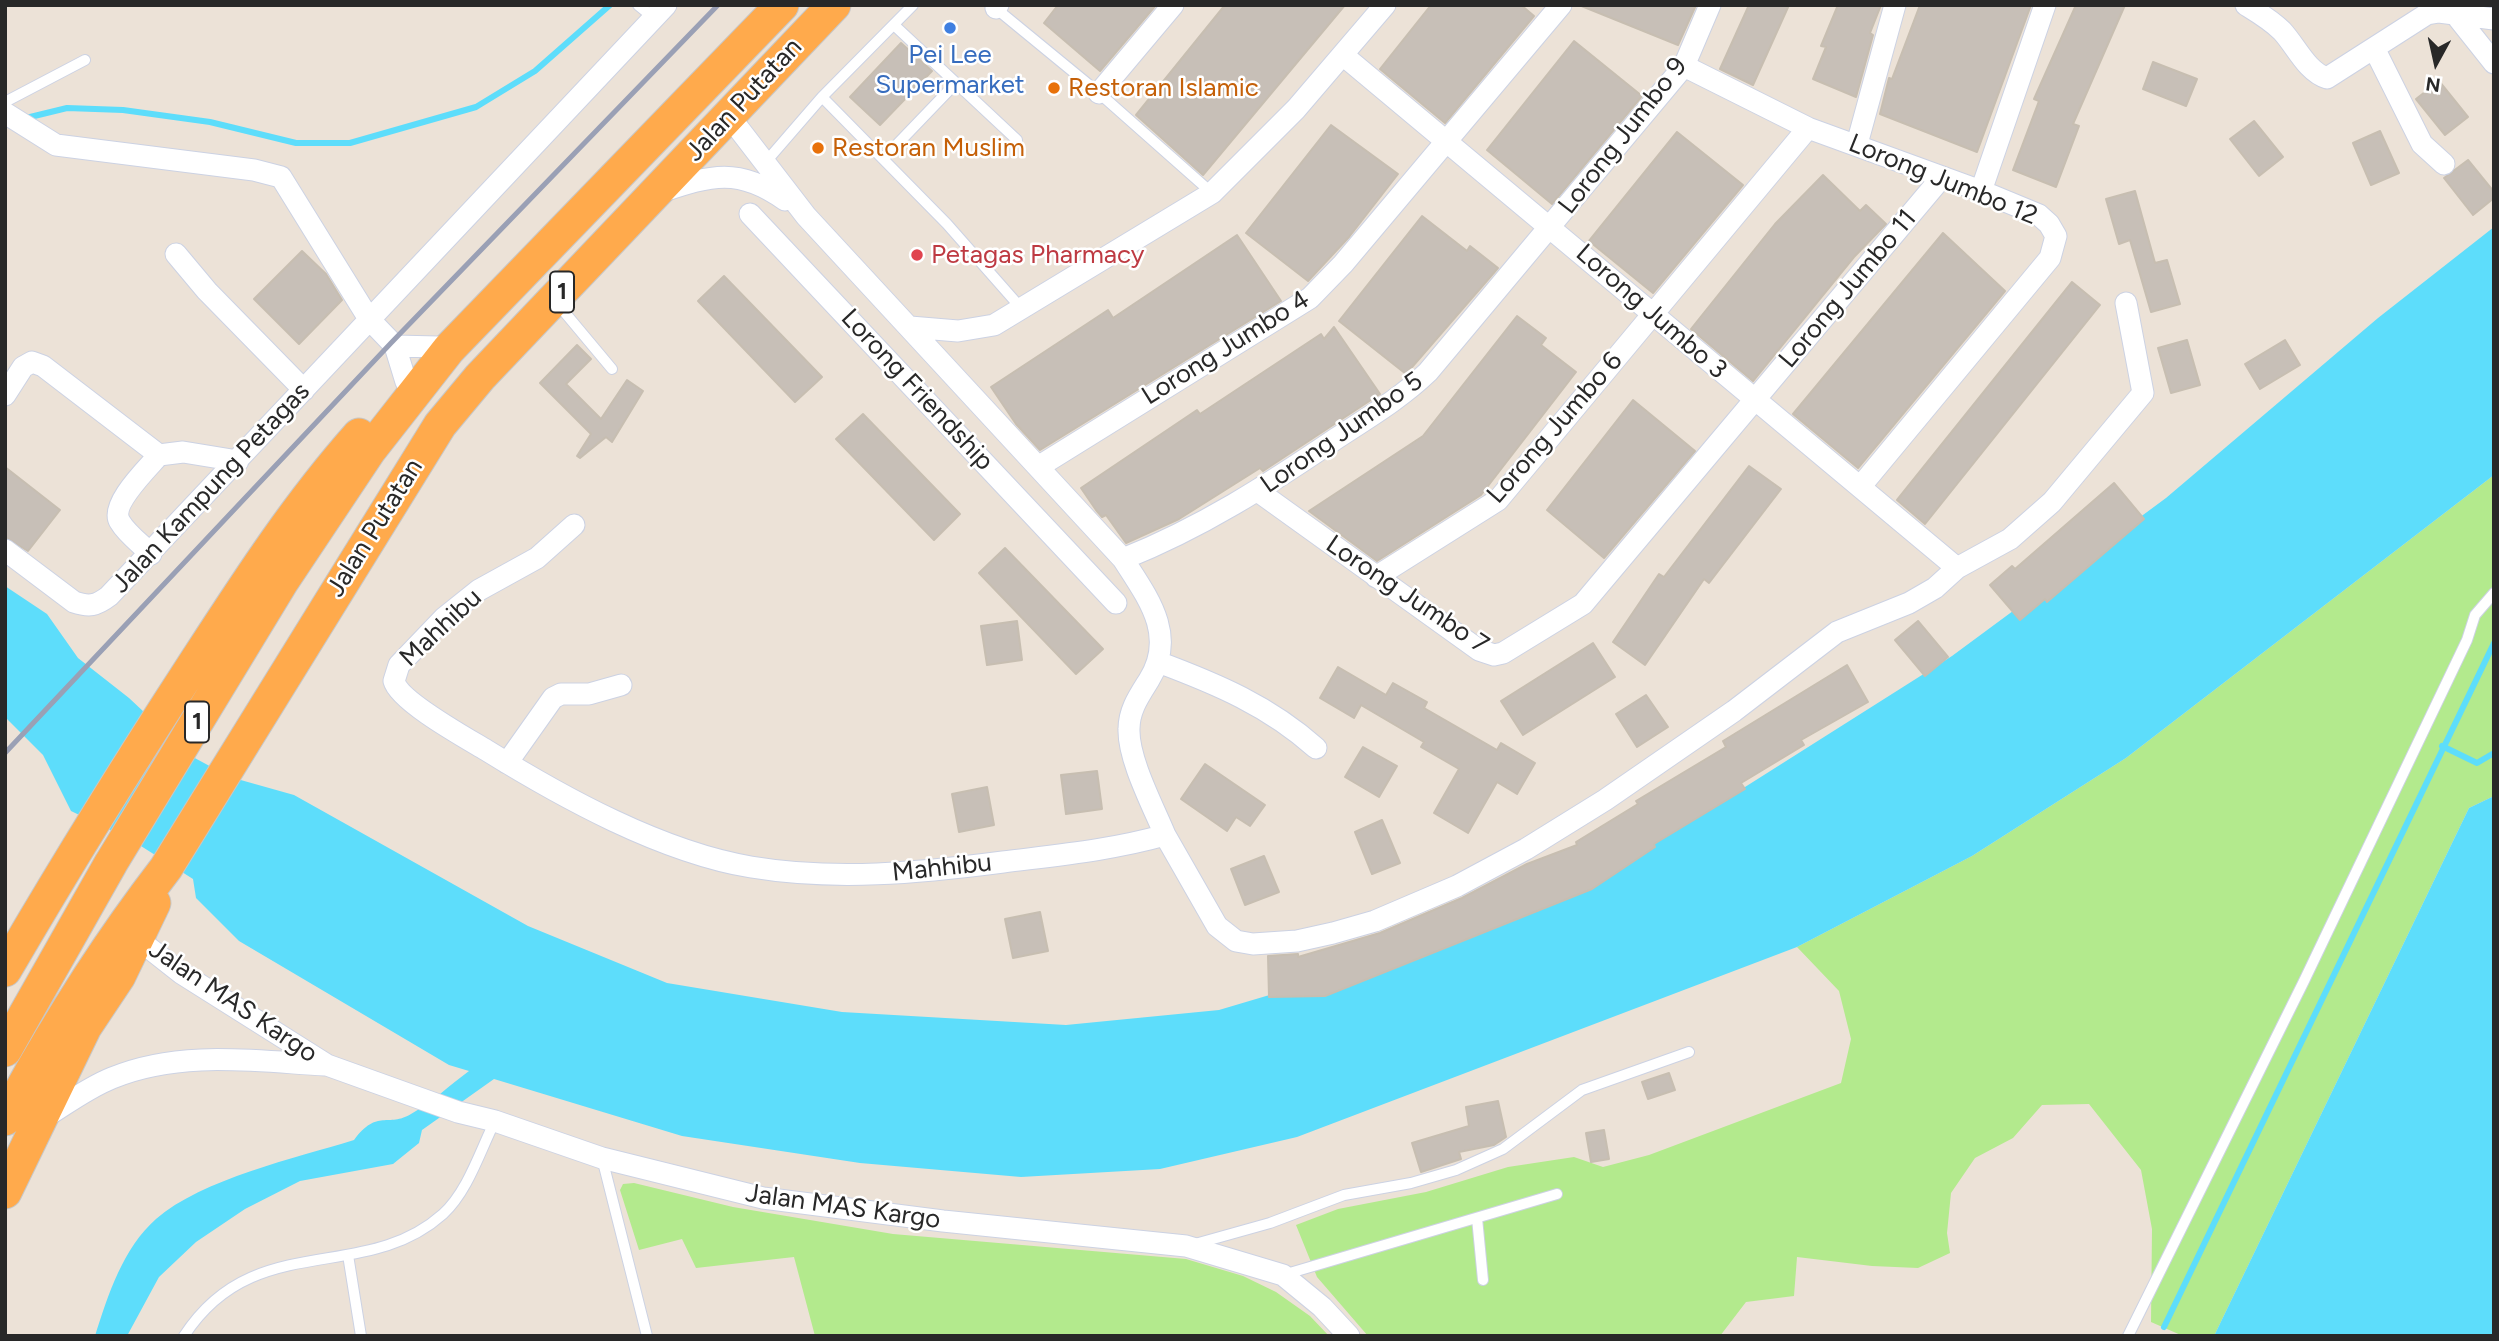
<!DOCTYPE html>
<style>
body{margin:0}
#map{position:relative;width:2499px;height:1341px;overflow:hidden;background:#ece2d7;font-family:Figtree,sans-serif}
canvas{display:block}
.frame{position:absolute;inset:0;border:7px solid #282828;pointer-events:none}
.north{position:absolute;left:2401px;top:28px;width:70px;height:70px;-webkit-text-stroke:5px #fff;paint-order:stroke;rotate:188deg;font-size:19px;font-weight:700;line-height:28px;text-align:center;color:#282828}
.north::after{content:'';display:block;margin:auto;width:24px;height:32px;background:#282828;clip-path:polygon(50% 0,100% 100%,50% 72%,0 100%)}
</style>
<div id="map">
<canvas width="2499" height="1341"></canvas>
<div class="frame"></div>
<div class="north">N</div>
</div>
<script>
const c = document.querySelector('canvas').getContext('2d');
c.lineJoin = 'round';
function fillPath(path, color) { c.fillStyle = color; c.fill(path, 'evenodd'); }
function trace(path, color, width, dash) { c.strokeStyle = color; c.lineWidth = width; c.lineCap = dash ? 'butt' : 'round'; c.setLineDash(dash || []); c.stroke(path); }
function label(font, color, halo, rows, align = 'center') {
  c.font = font + ' Figtree,sans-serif'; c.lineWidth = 5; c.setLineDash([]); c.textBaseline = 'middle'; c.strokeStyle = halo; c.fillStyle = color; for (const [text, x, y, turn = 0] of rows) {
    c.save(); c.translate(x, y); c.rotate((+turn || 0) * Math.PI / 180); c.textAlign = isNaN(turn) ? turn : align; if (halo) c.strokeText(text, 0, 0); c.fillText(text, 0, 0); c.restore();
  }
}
fillPath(new Path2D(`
 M2494,475V796L2469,808L2214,1336H2183L2151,1322L2152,1229L2141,1170L2089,1104L2042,1105L2013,1138L1975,1158L1951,1193L1947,1233L1950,1253L1918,1268L1872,1266L1797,1257L1794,1296L1746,1302L1720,1336H1368L1317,1277L1296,1225L1338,1209L1426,1192L1508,1167L1574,1157L1603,1167L1649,1155L1841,1083L1851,1039L1839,991L1797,947L1972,856L2126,758Z
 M634,1183L733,1207L893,1234L1186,1259L1243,1276L1276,1292L1310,1316L1329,1336H815L794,1257L696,1268L682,1239L639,1250L620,1190L623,1184Z`), '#b3ea8d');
fillPath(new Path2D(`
 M2494,227V475L2126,758L1972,856L1797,947L1297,1137L1160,1169L1021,1177L860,1163L682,1136L494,1079L422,1130L419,1143L393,1164L300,1181L245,1209L196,1242L159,1277L127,1336H95C108,1295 123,1248 156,1219C202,1179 296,1158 354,1140C378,1108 388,1128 411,1114C431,1103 450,1085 469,1071L449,1065L239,941L196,898L193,879L133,841L71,811L43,755L5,717V586L47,614L78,658L129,698L191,756L230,777L294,795L528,926L667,983L842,1012L1066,1025L1219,1010L1421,950L1715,806L1952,656L2166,498L2378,318Z
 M2494,796V1336H2214L2469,808Z`), '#5dddfb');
trace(new Path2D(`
 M26,118L67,108L123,110L210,122L296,143H350L476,107L535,71L610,5
 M2442,746L2477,763L2494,753
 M2164,1327L2494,643`), '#5dddfb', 6);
const building = new Path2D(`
 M1058,5H1156L1100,71L1044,23Z
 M1225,5H1345L1203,175L1136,115Z
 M1431,5H1521L1534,16L1445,123L1380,69Z
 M1579,5H1696L1678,45Z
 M1749,5H1789L1753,85L1720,69Z
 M1838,5H1881L1870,33L1873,35L1856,97L1813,79L1826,47L1821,46Z
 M1920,5H2031L1977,152L1880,114L1889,78L1892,79Z
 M2076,5H2125L2073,124L2079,126L2056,187L2013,170L2039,101L2034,99Z
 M1574,41L1642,96L1552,204L1487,150Z
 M901,43L932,71L880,125L850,97Z
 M2153,62L2197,79L2186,106L2143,89Z
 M2439,81L2468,117L2445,135L2416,99Z
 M2254,121L2283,157L2259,176L2230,139Z
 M1331,125L1398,174L1349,237L1308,281L1246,233Z
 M2380,131L2399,173L2371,185L2353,143Z
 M1677,132L1743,185L1653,293L1589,241Z
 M2468,160L2494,192V198L2473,215L2444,178Z
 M1823,175L1860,211L1866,205L1886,224L1854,257L1753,381L1691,329L1775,224Z
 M2135,191L2155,263L2167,260L2180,304L2151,312L2130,240L2119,244L2106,199Z
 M1422,216L1467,251L1470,246L1498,268L1406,374L1339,321Z
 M1943,233L2005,291L1858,468L1793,414Z
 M1237,235L1281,301L1040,450L1016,424L991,387L1108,310L1113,318Z
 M302,251L326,274L342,300L299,344L254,299Z
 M724,276L822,377L795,402L698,301Z
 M2072,282L2100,305L1925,524L1897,500Z
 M1517,316L1546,338L1541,345L1576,372L1481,495L1377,561L1309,511L1423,436Z
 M1334,327L1380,394L1263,471L1260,468L1179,519L1126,543L1106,515L1102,517L1096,510L1081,488L1197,410L1200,414L1321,334L1324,339Z
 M2187,340L2200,385L2171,393L2158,348Z
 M2285,340L2300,365L2260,389L2245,364Z
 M577,345L591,359L566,384L601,419L627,380L643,391L612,442L606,437L580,458L577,456L591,434L540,383Z
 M1633,400L1695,451L1604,558L1547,510Z
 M863,414L960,514L934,540L836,439Z
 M1749,466L1781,489L1709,583L1704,579L1645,665L1613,642L1659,574L1664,577Z
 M5,467L60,510L28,551L5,537Z
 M2114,483L2144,519L2047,602L2045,599L2020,620L1990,585L2012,566L2015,569Z
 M1005,548L1103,649L1076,674L979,573Z
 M1017,621L1022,660L987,665L981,626Z
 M1918,621L1948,657L1925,676L1895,640Z
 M1593,643L1615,677L1523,735L1501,701Z
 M1847,665L1868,702L1801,740L1804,745L1741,783L1745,789L1654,844L1655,847L1592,889L1325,996L1269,997L1268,956L1298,954V957L1380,933L1462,898L1527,864L1577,845L1576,842L1638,804L1636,801L1726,747L1723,741Z
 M1338,667L1386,695L1393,683L1427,702L1424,708L1497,750L1501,743L1535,763L1517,794L1497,782L1468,833L1434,813L1459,769L1421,747L1424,742L1361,705L1354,718L1320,698Z
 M1646,695L1668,727L1637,747L1616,714Z
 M1363,747L1397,766L1379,797L1345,777Z
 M1205,764L1265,805L1250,826L1236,817L1227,831L1181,799Z
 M1097,771L1102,809L1066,814L1061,775Z
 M987,787L994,825L959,832L952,794Z
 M1382,820L1400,863L1372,874L1355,832Z
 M1264,856L1279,892L1245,905L1231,869Z
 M1040,912L1048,951L1013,958L1005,919Z
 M1669,1073L1675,1090L1648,1099L1642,1082Z
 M1498,1101L1506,1137L1494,1145L1459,1152L1461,1159L1421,1172L1412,1143L1469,1126L1466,1107Z
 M1604,1130L1609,1159L1591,1162L1586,1133Z`);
fillPath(building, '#c7bfb7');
trace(building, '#c7beb1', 2);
const service = new Path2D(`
 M638,5L654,18
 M993,6L1099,93L1212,193
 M894,25L1017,140
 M822,97L947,224L1021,308
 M5,102L85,60
 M883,159L955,84
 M764,164L822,97L913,5
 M556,302L612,369
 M602,1158L647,1336
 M1477,1218L1483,1280
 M1195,1244L1270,1223L1344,1195L1411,1183L1456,1170L1503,1149L1582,1090L1689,1052
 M348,1255L361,1336
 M1283,1275L1557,1194
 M184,1336C254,1228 364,1285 443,1214C468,1191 480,1151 495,1121
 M2128,1336L2304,981L2467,640L2475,615L2494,593`);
const minor = new Path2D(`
 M2246,5C2259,13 2271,20 2282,31C2296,46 2307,72 2327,78L2427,14L2439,12L2494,19
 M996,8L998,5
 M2455,14L2494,63
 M2375,50L2422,144L2444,164
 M1344,56L1957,568
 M1684,66L1808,128L1981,191L2039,215L2049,224L2056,236L2050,258L1860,487
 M1099,93L1173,5
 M5,113L56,145L254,170L281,177L369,319L395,346L406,382
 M1857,144L1895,5
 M1981,191L2045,5
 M661,192C711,175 739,167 785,200
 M750,214L1116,603
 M176,254L207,291L304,390
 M910,327L958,331L994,325L1212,193L1296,109L1385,5
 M395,346L438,347
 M5,395L23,367L32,362L43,366L159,455L183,452L238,461
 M1038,467L1310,298L1343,264L1561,5
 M1259,492L1479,650L1494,655L1503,653L1583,604L1942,177
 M574,525L537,558L479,590L444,618L399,665L394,681C399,701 466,738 486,750C562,797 661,852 751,867C835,881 919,873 1003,862C1058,855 1112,850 1165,835C1153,806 1128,759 1129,729C1129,710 1139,696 1149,680C1177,635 1148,598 1123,559L806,216L729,116
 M5,550L74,602C89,607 96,606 109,596L666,5
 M151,554C141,544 127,534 120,522C109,505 148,468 159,455
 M1123,559C1201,528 1268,485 1337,438C1369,417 1401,398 1428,372L1684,66L1710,5
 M1376,577L1498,500L1808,128
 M1158,662C1217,684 1269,706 1316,748
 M507,763L553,698L561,694H589L621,685
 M1165,835L1217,926L1236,941L1253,944L1297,941L1333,933L1375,921L1457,886L1526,849L1605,800L1734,711L1837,632L1909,603L1935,588L1957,568L2010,539L2052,502L2143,393L2126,303
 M139,940L181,973L327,1065L458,1112L495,1121L602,1158L763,1198L943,1221L1186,1246L1283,1275L1322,1307L1349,1336
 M42,1119C65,1105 87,1088 112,1078C179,1050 254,1061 325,1065`);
const trunk = new Path2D(`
 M5,970C65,867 127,767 192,667C244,587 295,507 359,435
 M5,1050L111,863L283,580L369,451L449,349L782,5
 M5,1119C53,1030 105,947 166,868L440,425L480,377L834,5
 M5,1192L85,1027L119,976L154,903`);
trace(service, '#ccd2e3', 12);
trace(minor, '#ccd2e3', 23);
trace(trunk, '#c7c7c7', 35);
trace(service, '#fff', 10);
trace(minor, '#fff', 21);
trace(trunk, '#ffaa4c', 33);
trace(new Path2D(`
 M5,753L391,343L718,5`), '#9aa0b5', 5);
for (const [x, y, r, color] of [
 [950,28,7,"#3f7fe0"],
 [1054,88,7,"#e8710a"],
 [818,148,7,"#e8710a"],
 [917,255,7,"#e0444e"]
]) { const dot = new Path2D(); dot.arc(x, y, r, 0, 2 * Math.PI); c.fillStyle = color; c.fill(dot); trace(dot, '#fff', 2.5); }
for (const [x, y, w] of [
 [562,292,24],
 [197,722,24]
]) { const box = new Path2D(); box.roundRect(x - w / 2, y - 20.5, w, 41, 5); c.fillStyle = '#fff'; c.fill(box); trace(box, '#282828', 2); }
label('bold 24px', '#282828', null, [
 ["1",562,292],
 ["1",197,722]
]);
label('26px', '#366cbe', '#fff', [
 ["Pei Lee",950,55],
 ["Supermarket",950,85]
]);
label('26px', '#c56008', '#fff', [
 ["Restoran Islamic",1068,88],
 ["Restoran Muslim",832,148]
], 'left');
label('26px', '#282828', '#fff', [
 ["Jalan Putatan",744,100,-47],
 ["Lorong Jumbo 9",1623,136,-52],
 ["Lorong Jumbo 12",1943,180,22],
 ["Lorong Jumbo 11",1848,289,-50],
 ["Lorong Jumbo 3",1651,312,41],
 ["Lorong Jumbo 4",1226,348,-32],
 ["Lorong Friendship",917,390,47],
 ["Lorong Jumbo 6",1555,428,-49],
 ["Lorong Jumbo 5",1342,433,-35],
 ["Jalan Kampung Petagas",211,488,-47],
 ["Jalan Putatan",375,528,-58],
 ["Lorong Jumbo 7",1407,595,34],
 ["Mahhibu",441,628,-43],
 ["Mahhibu",942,868,-6],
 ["Jalan MAS Kargo",233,1002,34],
 ["Jalan MAS Kargo",843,1207,8]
]);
label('26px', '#be3a42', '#fff', [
 ["Petagas Pharmacy",931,255]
], 'left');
</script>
